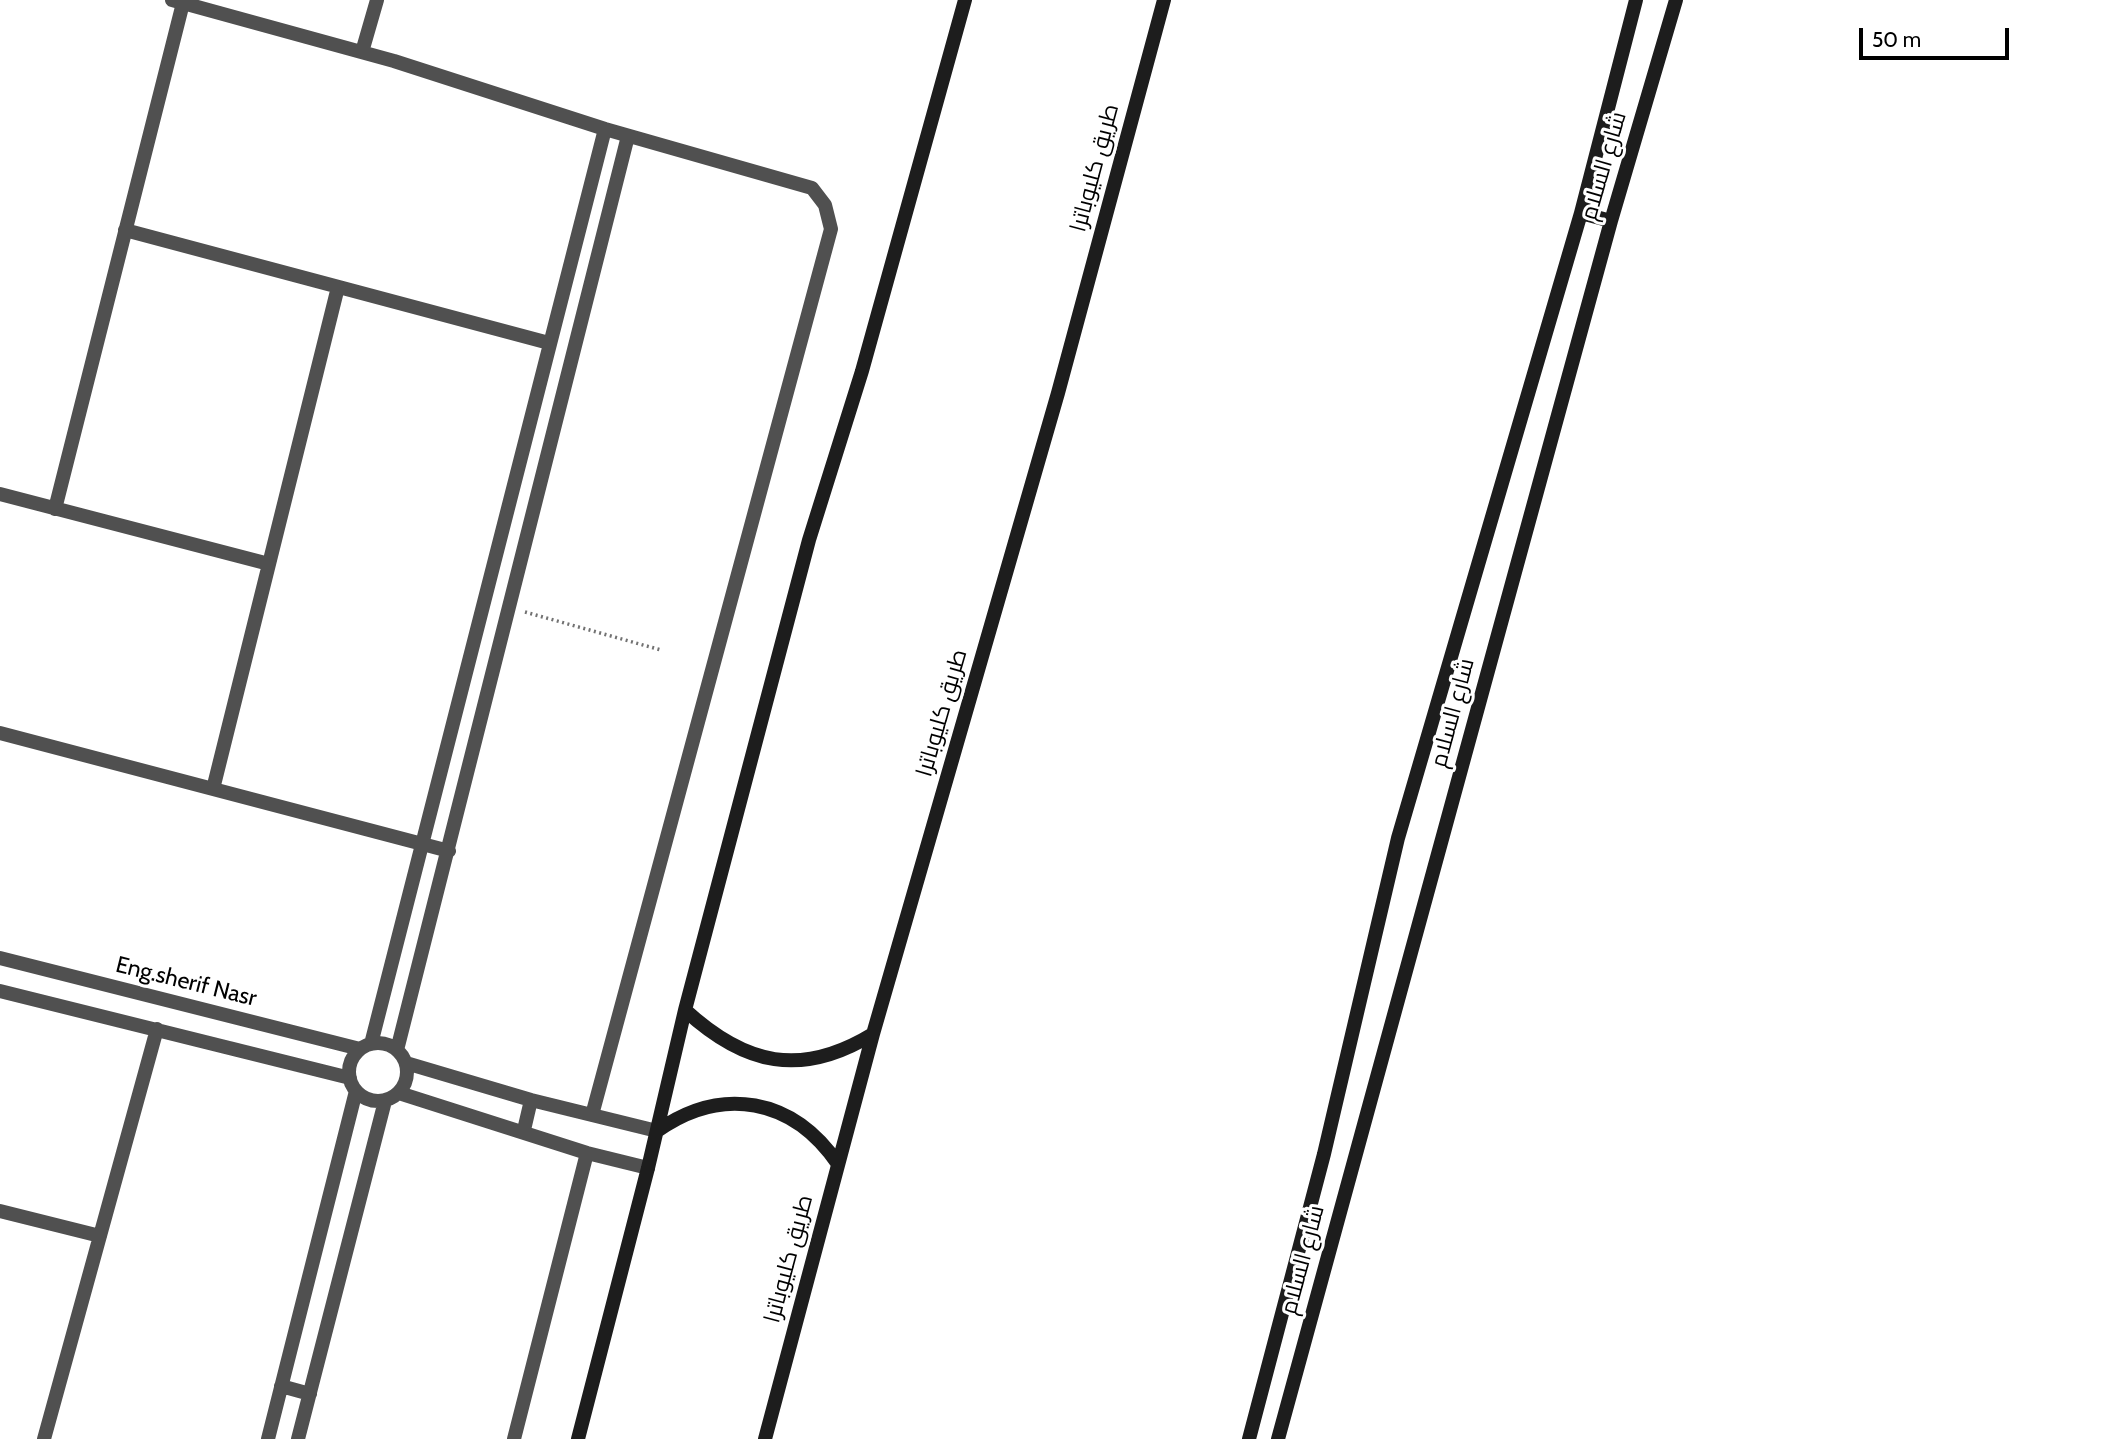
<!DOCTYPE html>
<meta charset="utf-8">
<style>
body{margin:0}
#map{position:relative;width:2101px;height:1439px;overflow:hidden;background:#fff;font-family:Cabin,sans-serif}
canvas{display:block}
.scale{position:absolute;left:1859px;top:28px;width:150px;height:32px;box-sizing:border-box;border:4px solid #000;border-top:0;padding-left:9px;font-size:21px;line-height:24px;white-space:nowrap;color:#000;-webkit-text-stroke:5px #fff;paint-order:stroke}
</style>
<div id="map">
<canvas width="2101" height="1439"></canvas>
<div class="scale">50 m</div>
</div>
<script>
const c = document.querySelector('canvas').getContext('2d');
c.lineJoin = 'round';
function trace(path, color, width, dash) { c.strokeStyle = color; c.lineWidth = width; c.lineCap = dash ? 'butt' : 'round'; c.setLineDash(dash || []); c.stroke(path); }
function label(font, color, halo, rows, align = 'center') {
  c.font = font + ' Cabin,Cairo,sans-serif'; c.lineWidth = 6; c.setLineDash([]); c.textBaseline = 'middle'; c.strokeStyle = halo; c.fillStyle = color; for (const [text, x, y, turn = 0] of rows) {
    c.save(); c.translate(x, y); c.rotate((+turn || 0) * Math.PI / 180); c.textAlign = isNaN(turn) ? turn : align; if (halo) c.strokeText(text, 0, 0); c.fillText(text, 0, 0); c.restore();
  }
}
trace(new Path2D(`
 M525,612L661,650`), '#727272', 3.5, [2, 3.5]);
trace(new Path2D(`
 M172,0L394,61L605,129L812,188L825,205L831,229L592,1115
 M362,52L377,0
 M125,230L549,343
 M0,494L269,564
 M55,509L183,3
 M0,733L449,851
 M213,789L338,287
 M0,958L360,1049
 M0,991L350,1078
 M349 1072a29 29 0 1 1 58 0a29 29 0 1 1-58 0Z
 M371,1044L605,129
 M397,1050L628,136
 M406,1063L531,1100L657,1131
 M399,1093L587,1153L648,1168
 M524,1130L531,1100
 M0,1211L100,1236
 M281,1386L310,1394
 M44,1439L157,1029
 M268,1439L356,1091
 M298,1439L385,1101
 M514,1439L587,1153`), '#505050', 14);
trace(new Path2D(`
 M1581,213L1611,221
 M685,1010C745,1065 801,1078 873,1034
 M657,1131C722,1085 793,1098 838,1164
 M578,1439L648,1168L685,1010L809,540L862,371L965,0
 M765,1439L873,1034L1058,393L1164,0
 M1249,1439L1324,1154L1398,838L1581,213L1636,0
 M1278,1439L1611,221L1676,0`), '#1d1d1d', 14);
label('23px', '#000', '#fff', [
 ["شارع السلام",1604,166,-74],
 ["طريق كليوباترا",1095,168,-75],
 ["طريق كليوباترا",942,713,-74],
 ["شارع السلام",1453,713,-75],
 ["Eng.sherif Nasr",186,982,14],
 ["طريق كليوباترا",789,1259,-75],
 ["شارع السلام",1303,1260,-75]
]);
</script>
